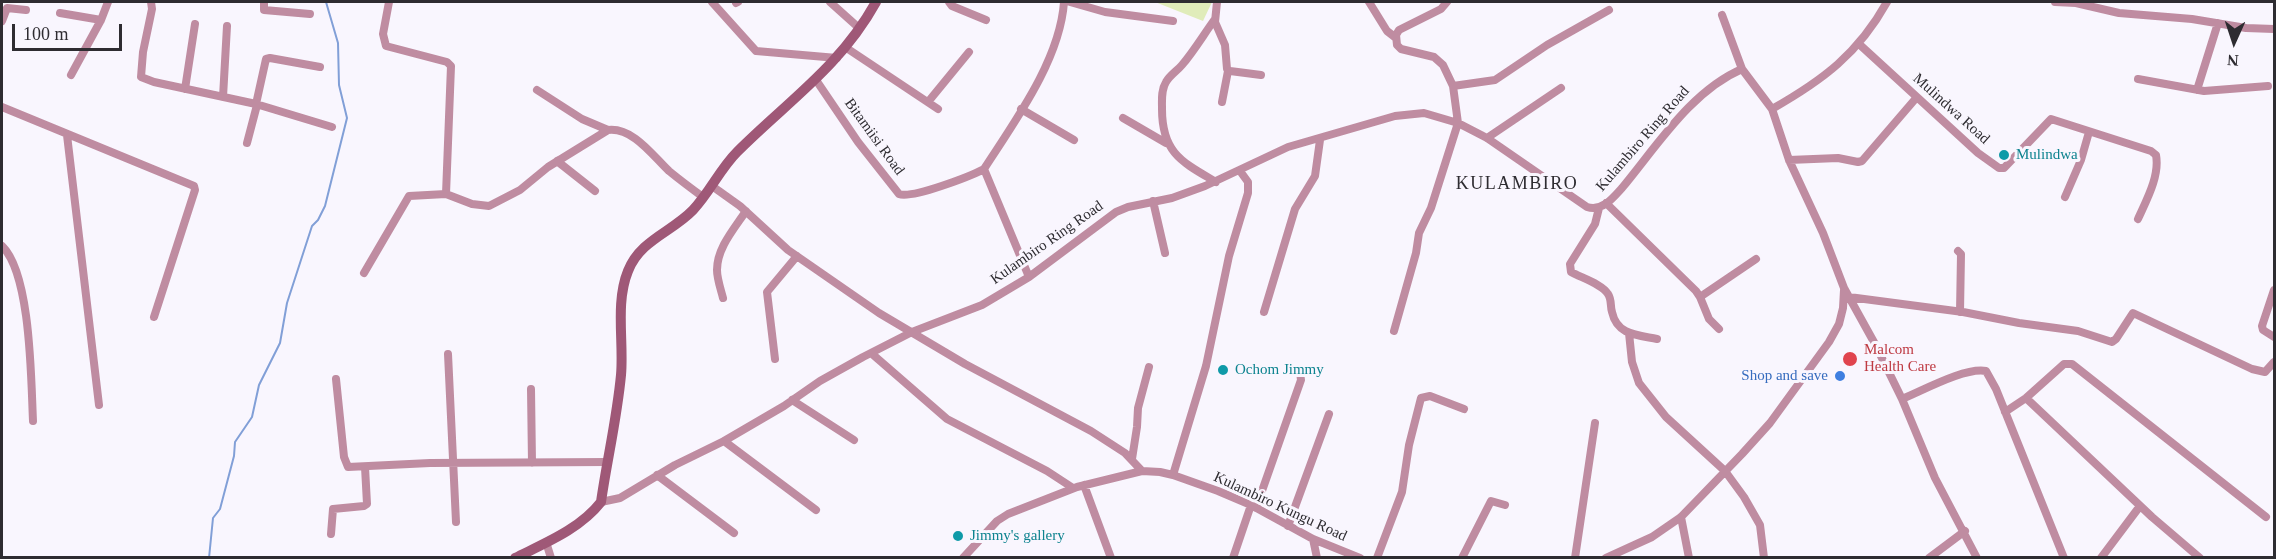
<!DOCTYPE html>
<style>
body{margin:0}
#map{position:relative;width:2276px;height:559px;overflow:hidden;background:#f9f6fe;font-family:Georgia,serif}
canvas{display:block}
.frame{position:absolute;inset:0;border:3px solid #2e2c31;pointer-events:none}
.north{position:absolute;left:2204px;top:12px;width:60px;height:60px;-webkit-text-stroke:4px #f9f6fe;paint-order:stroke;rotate:183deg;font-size:16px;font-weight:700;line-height:24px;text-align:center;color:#2e2c31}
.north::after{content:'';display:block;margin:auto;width:21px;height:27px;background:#2e2c31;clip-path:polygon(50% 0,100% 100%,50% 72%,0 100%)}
.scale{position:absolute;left:12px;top:24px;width:110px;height:27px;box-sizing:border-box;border:3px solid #2e2c31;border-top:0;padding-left:8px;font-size:18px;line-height:21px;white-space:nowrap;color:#2e2c31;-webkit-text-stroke:4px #f9f6fe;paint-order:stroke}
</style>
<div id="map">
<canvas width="2276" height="559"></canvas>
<div class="frame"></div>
<div class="north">N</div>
<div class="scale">100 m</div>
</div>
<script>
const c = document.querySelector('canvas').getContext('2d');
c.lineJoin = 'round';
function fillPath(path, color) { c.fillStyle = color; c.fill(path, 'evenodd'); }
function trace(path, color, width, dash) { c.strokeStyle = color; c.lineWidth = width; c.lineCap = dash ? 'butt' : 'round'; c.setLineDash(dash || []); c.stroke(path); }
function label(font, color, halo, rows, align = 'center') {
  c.font = font + ' Georgia,serif'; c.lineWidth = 6; c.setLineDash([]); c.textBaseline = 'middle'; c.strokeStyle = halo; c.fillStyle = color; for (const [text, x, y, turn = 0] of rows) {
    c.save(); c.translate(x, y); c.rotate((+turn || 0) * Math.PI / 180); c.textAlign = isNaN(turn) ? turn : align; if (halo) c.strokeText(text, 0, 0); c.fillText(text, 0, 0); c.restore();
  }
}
fillPath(new Path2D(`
 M1155,2H1212L1203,21Z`), '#e0ecba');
trace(new Path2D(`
 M209,558L213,518L220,509L234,456L235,442L252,417L259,385L280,343L287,303L312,226L318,220L325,206L347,118L339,85L338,43L326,2`), '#819fd7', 2);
trace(new Path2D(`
 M151,2L152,9L143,52L141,77L154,82L256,104L332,127
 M264,2V10L310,14
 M389,2L383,34L386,46L447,62L451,66L446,194
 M712,2L756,51L837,58
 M830,2L859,28
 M949,2L952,6L986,20
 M1070,2L1105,12L1173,21
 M1217,2L1215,22L1225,45L1227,69L1230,71L1261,75
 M1369,2L1387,31L1396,38
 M2055,2L2076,3L2119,13L2192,19L2246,28L2274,29
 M736,3L738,2
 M60,13L101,20
 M1722,15L1742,69
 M1215,19C1204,34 1194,51 1182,65C1177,71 1170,75 1166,82C1161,90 1162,100 1162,109C1162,153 1182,162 1216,182
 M2,21L7,8L26,10
 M1859,44L1978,153L1999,168H2004L2051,119L2151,151L2156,155C2160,176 2146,201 2138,219
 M845,47L938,109
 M71,75L101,20L108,2
 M2138,79L2204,91L2268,86
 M816,80L858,142L899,194C912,199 971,176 984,169C1015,121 1060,60 1064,2
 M1453,86L1495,80L1547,45L1609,10
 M185,89L195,24
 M537,90L582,119L608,130
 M2197,90L2218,23
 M223,97L227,26
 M928,102L969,52
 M1222,102L1228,71
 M256,104L266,59L270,58L320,67
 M2,107L194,186L195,190L154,317
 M1021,109L1074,140
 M1772,109C1823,80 1858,54 1887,2
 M1123,118L1166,143
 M67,135L99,405
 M1487,138L1561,88
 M247,143L257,105
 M1789,160L1838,158L1858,162L1862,161L1917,97
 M557,161L595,191
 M984,169L1029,277
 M712,186L740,206L788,250L879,313L965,364L1091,431L1125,453L1142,471
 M2065,197L2081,160L2089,132
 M1153,201L1165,253
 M1606,203L1696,291L1700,297L1709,319L1719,329
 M1599,208L1595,224L1570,264L1571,272C1582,278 1602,284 1608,294C1612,300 1610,306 1612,312C1617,335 1637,335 1657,339
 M2,246C31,274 31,380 33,421
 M1958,251L1961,254L1960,312
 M364,273L409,196L446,194L472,204L489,206L520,190L548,167L608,130C633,127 653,156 669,171C680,180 692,189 703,197
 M2274,290L2262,326L2263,330L2274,337
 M1700,297L1756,259
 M1849,297L1963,312L2019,323L2078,331L2112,342L2116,339L2133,313L2252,369L2265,372L2274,362
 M723,298C721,290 717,279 717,270C717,248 734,229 746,211
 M1264,312L1295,209L1315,176L1320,140
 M1394,331L1416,253L1419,233L1431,208L1458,123L1453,86L1443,65L1434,57L1401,49L1397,45L1396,35L1399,30L1441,9L1447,2
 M1629,333L1632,362L1639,383L1666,417L1725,471L1744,497L1760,525L1764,558
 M871,353L947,419L1047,471L1073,488
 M448,354L456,522
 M775,359L767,292L797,256
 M336,379L344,457L348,467L430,463L607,462
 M531,389L532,463
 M2026,398L2152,517L2200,558
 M1902,399C1922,391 1965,367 1986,371L1996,389L2064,558
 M792,400L854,440
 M2005,412L2026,398L2064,364H2072L2266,517
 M724,441L816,510
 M1132,459L1137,427L1138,408L1149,367
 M657,475L734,533
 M1173,475L1206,366L1229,256L1248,193V182L1240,171
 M1084,485L1111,558
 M601,502L620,498L675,465L724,441L784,406L820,381L863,357L912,332L982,305L1029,277L1116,212L1128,207L1172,198L1205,186L1288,147L1395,116L1424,113L1458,123L1487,138L1587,207C1602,212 1613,198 1622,188C1657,146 1691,91 1742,69L1772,109L1789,160L1823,233L1844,288L1875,344L1902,399L1935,478L1977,558
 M1256,508L1301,380L1300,372
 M1681,517L1689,558
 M1288,526L1329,414
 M331,534L333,509L364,506L367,504L365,467
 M1313,539L1317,558
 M546,542L551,558
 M963,558L997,521L1008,514L1077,487L1142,471L1160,472L1173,475L1218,491L1251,505L1313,539L1360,558
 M1233,558L1251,505
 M1377,558L1402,492L1409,445L1421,398L1430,396L1464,409
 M1462,558L1491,501L1505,505
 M1575,558L1595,423
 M1606,558L1652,537L1681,517L1742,454L1770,423L1829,342L1839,324L1843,308L1844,290
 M1929,558L1965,531
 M2101,558L2140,506`), '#bf8ca1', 8);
trace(new Path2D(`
 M515,558C545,543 580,529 601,502C607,460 617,418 621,375C624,342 615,303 628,271C640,240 672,232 693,210C710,192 720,169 737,152C788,101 840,67 876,2`), '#9f5877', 10);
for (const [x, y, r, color] of [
 [2004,155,6,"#0f9aa8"],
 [1850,359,8,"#e0444e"],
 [1223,370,6,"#0f9aa8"],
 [1840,376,6,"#3f7fe0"],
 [958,536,6,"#0f9aa8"]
]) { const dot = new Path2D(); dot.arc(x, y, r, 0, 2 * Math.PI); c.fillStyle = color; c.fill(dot); trace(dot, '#f9f6fe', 2); }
label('15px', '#2e2c31', '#f9f6fe', [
 ["Mulindwa Road",1951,109,42],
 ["Bitamiisi Road",874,137,54],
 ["Kulambiro Ring Road",1643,139,-49],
 ["Kulambiro Ring Road",1047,243,-35],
 ["Kulambiro Kungu Road",1280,507,25]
]);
label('15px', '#0d838f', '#f9f6fe', [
 ["Mulindwa",2016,155],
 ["Ochom Jimmy",1235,370],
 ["Jimmy's gallery",970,536]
], 'left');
label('15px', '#be3a42', '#f9f6fe', [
 ["Malcom",1864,350],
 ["Health Care",1864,367]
], 'left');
label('15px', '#366cbe', '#f9f6fe', [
 ["Shop and save",1828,376]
], 'right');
c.letterSpacing = '1.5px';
label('18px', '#2e2c31', '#f9f6fe', [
 ["KULAMBIRO",1517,184]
]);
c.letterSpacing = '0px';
</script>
